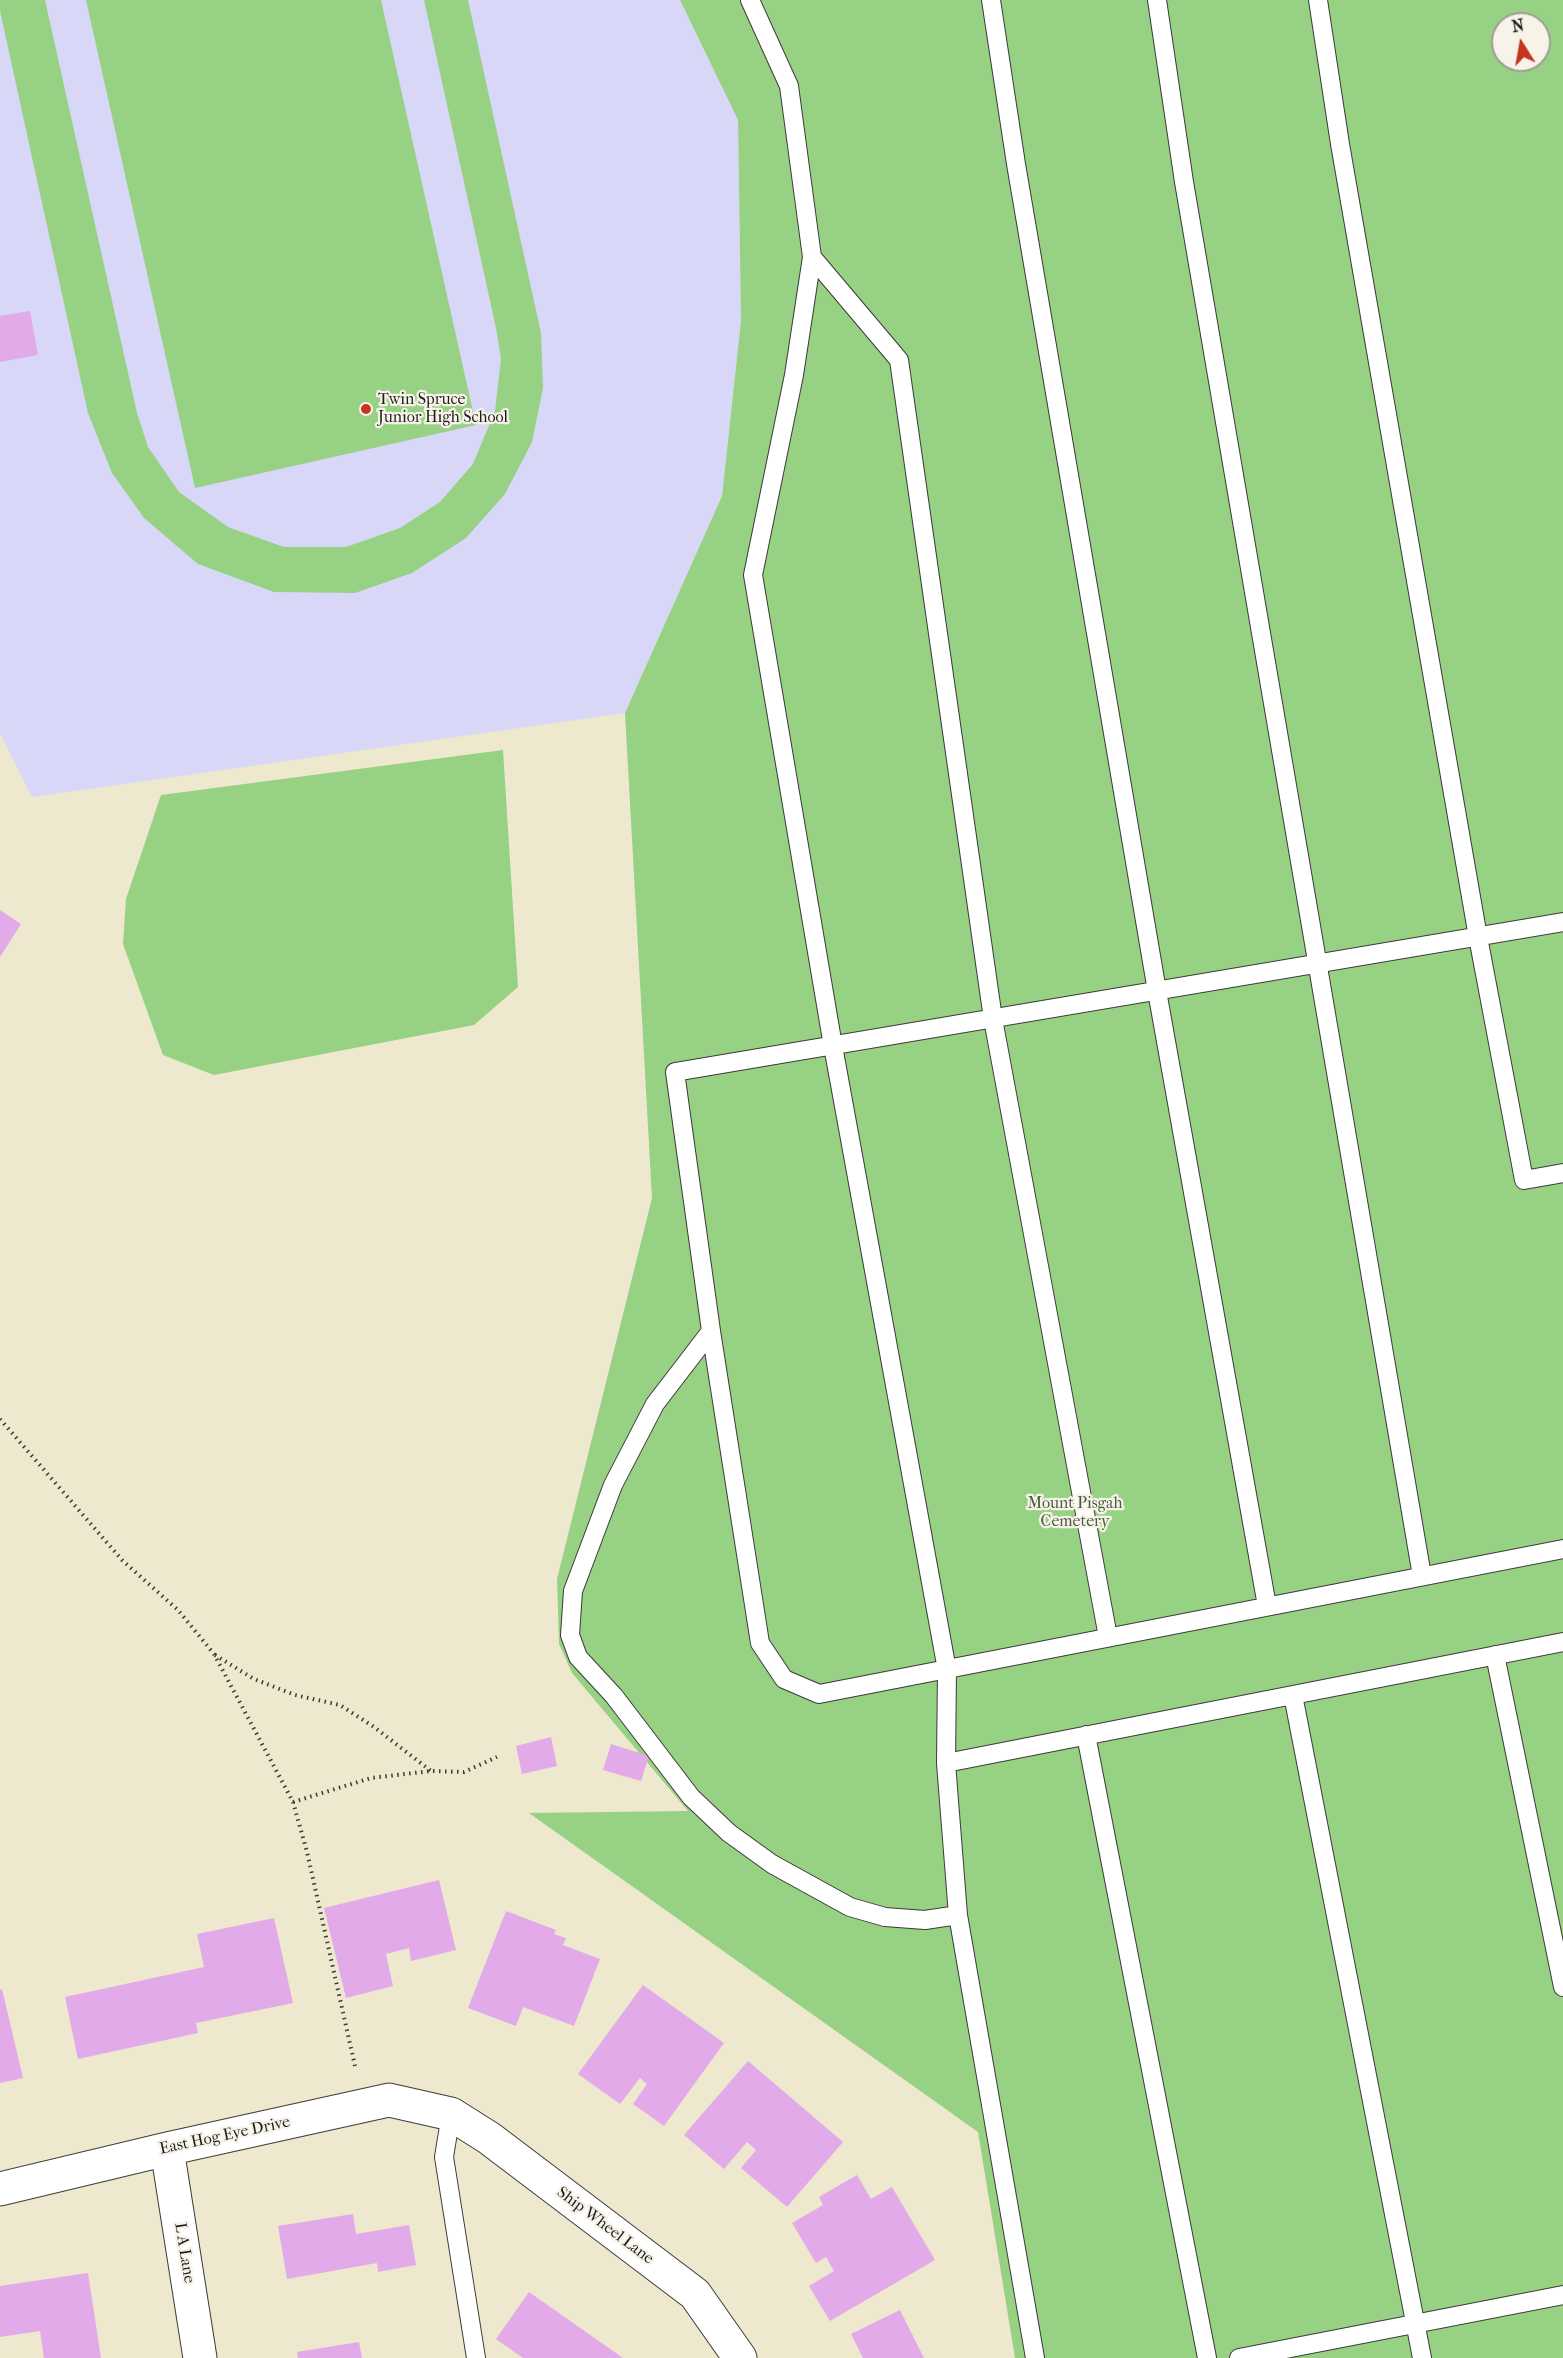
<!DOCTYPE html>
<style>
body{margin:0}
#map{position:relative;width:1563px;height:2358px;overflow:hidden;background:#eee8ce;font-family:"IM FELL French Canon",serif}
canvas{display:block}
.north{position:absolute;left:1491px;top:12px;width:60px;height:60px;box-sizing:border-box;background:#f7f3e8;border:2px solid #9f9d96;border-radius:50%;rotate:349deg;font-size:16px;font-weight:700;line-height:24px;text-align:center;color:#1c1c1c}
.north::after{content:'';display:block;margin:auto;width:21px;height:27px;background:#c8321e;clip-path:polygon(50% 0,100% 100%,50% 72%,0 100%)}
</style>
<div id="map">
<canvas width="1563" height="2358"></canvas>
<div class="north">N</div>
</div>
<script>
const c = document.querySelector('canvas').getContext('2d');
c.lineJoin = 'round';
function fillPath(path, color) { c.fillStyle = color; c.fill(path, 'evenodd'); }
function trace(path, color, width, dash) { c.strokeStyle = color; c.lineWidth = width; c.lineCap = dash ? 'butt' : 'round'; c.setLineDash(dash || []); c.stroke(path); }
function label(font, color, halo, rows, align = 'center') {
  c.font = font + ' "IM FELL French Canon",serif'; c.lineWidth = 4.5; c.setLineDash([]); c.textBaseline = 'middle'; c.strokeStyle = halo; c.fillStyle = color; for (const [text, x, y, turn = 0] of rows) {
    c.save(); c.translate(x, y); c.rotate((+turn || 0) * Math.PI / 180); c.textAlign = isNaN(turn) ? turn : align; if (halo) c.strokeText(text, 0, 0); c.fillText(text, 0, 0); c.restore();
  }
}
fillPath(new Path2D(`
 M0,0H680L738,120L741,321L722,496L625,713L32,797L0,733Z`), '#d8d7f8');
fillPath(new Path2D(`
 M0,0H45L137,413L148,447L179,492L228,527L284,547H346L400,528L440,502L473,464L495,411L501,359L496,328L424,0H468L541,333L543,388L532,442L505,494L466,538L412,573L355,593L274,592L198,564L144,518L112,473L88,413L0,11Z
 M86,0H381L476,425L195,488Z
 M680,0H1563V2358H1015L978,2132L529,1813L688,1811L572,1673L559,1644L557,1579L652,1198L625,713L722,496L741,321L738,120ZM1503,24H1539V60H1503Z
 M503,750L518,987L474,1025L214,1075L163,1055L123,944L126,899L161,795Z`), '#97d184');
fillPath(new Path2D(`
 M30,311L38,355L0,362V316Z
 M0,910L21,924L0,957Z
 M551,1737L557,1766L522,1774L516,1746Z
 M611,1744L649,1756L641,1781L603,1770Z
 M439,1880L456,1950L411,1961L409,1948L386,1954L393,1986L346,1998L324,1908Z
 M506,1911L556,1930L554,1934L566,1938L563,1945L600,1959L574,2026L523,2007L516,2026L468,2008Z
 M274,1918L293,2003L196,2023L198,2033L78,2059L65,1997L204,1967L197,1934Z
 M643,1985L724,2043L664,2126L633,2104L647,2084L640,2078L620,2104L578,2074Z
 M2,1989L23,2078L0,2083V1990Z
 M748,2061L843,2142L787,2207L741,2168L756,2150L747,2142L724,2169L684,2135Z
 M857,2175L871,2199L892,2187L935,2260L830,2321L809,2286L834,2271L826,2257L816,2263L792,2223L823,2205L819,2197Z
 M353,2214L356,2234L409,2225L416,2265L378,2272L377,2263L287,2279L278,2226Z
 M88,2273L101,2358H44L40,2331L0,2337V2286Z
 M529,2292L623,2358H523L496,2339Z
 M900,2310L924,2358H863L851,2334Z
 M359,2342L362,2358H298L297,2352Z`), '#e2aae9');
const lane = new Path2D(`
 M750,0L789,86L812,257L794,375L753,575L833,1046L947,1670L946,1763L958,1915L1035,2358
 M991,0L1016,164L1157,991L1267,1606
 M1157,0L1184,182L1422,1576
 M1318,0L1340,144L1478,937L1524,1180L1563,1173
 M812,257L899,360L993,1019L1108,1637
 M1563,922L675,1072L711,1331L760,1643L784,1679L819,1694L1563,1549
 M711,1331L655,1404L613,1485L573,1591L570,1635L578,1657L614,1696L691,1797L729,1833L772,1864L850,1907L885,1917L925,1920L958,1915
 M1495,1655L1563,1987
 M1293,1695L1422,2358
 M1086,1735L1207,2358
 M946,1763L1563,1642
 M451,2114L444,2157L476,2358
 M1239,2358L1563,2295`);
const street = new Path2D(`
 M167,2149L200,2358
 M0,2189L167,2149L389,2100L451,2114L489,2138L695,2294L740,2358`);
trace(lane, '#3c3b37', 20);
trace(street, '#3c3b37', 35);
trace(new Path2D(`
 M0,1419L122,1560L178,1610L214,1654L293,1802L307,1852L355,2066
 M215,1655L254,1679L295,1695L340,1705L374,1727L431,1771
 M293,1802L371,1778L431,1771L464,1772L497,1757`), '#3c3b37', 4, [1.5, 4.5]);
trace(lane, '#fff', 18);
trace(street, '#fff', 33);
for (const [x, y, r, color] of [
 [366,409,6,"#c8321e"]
]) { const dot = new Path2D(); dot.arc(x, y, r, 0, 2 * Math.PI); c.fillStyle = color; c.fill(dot); trace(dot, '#f7f3e8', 2); }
label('16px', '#1c1c1c', '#f7f3e8', [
 ["Twin Spruce",378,400],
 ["Junior High School",378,418]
], 'left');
label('16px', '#475b40', '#f7f3e8', [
 ["Mount Pisgah",1075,1504],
 ["Cemetery",1075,1522]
]);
label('16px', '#1c1c1c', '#f7f3e8', [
 ["East Hog Eye Drive",225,2136,-12],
 ["Ship Wheel Lane",605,2226,37],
 ["L A Lane",184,2253,81]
]);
</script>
